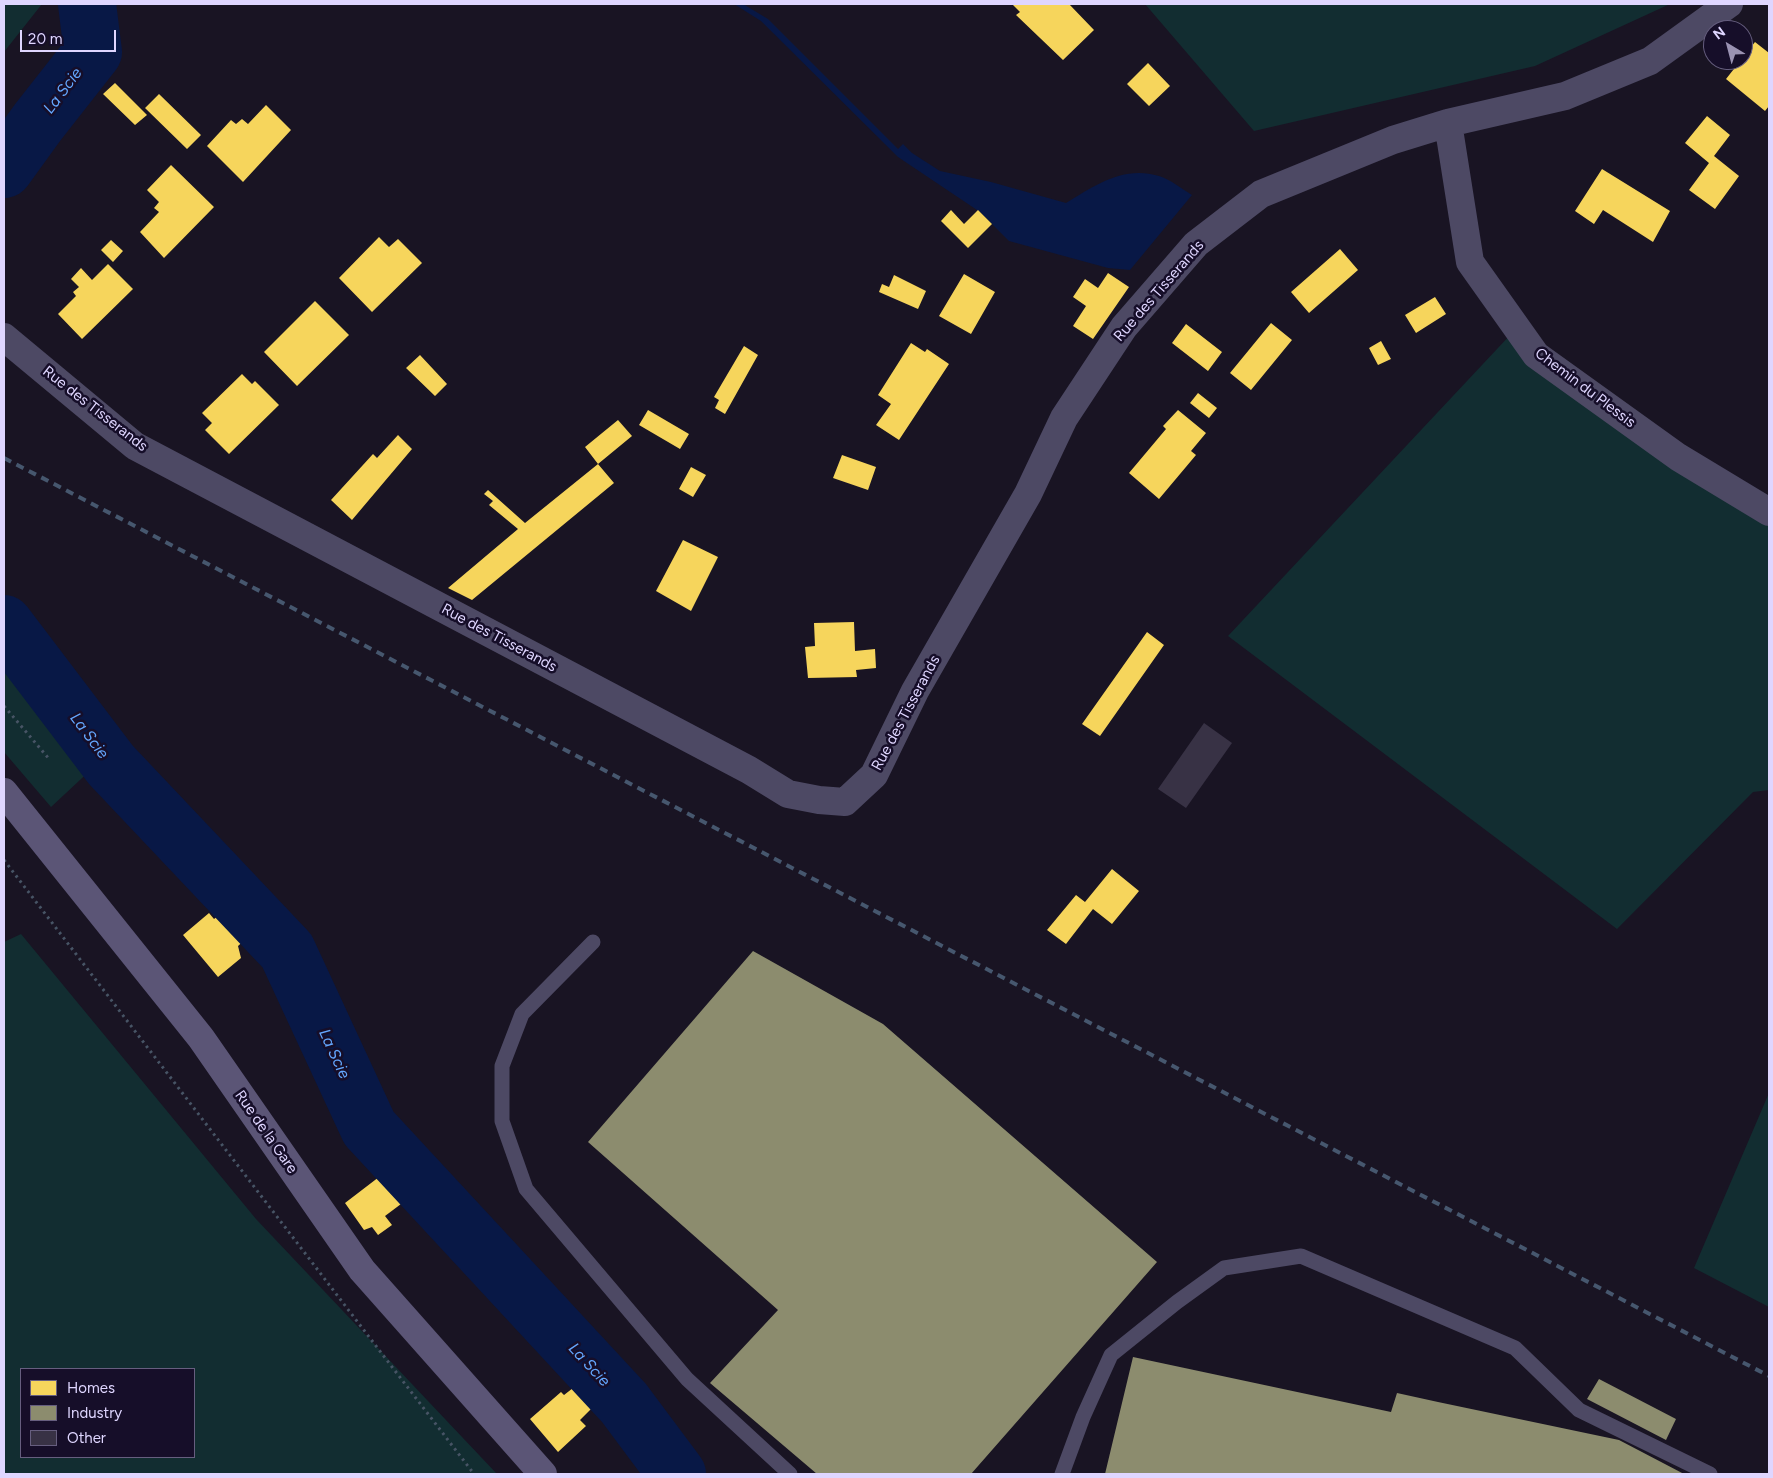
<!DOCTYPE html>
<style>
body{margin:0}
#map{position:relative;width:1773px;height:1478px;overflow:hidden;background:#191423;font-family:Figtree,sans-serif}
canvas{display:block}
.frame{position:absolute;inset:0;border:5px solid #dfd6ff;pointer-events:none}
.legend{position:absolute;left:20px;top:1368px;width:175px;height:90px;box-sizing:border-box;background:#160e29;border:1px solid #665e7f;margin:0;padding:6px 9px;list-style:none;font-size:15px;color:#dfd6ff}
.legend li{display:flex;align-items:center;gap:10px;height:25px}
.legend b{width:25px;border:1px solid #665e7f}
.north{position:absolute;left:1703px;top:20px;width:50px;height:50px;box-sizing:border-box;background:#160e29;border:1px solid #665e7f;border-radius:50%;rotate:323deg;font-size:14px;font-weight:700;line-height:20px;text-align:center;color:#dfd6ff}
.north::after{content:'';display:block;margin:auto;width:18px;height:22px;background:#9a92b2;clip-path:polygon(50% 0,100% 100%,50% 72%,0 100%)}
.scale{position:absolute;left:20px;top:30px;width:96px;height:22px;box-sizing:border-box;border:2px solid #dfd6ff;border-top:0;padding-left:6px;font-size:15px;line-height:18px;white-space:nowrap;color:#dfd6ff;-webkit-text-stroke:4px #160e29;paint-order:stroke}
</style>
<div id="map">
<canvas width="1773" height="1478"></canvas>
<div class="frame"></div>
<ul class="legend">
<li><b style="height:14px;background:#f6d55c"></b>Homes</li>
<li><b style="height:14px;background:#8c8c6e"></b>Industry</li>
<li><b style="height:14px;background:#383245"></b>Other</li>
</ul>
<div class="north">N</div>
<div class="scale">20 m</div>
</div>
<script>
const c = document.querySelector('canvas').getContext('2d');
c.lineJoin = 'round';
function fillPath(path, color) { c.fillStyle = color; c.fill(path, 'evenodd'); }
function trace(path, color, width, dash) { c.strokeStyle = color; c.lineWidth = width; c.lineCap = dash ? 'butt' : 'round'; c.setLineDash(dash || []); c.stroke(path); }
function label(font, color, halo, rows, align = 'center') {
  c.font = font + ' Figtree,sans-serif'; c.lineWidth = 5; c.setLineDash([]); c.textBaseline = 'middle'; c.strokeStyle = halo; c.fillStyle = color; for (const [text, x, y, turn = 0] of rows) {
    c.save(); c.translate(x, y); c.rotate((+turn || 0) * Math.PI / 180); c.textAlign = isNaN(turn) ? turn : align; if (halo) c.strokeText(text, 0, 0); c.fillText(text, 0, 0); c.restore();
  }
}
fillPath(new Path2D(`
 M4,4H42L4,52Z
 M1145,4H1670L1535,66L1254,131Z
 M1512,333L1769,504V790L1753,792L1617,929L1228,636Z
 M4,636L95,766L51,807L4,752Z
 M21,934L256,1219L497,1474H4V942ZM194,1369V1457H21V1369Z
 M1769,1093V1307L1694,1268Z`), '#122d31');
fillPath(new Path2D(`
 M734,4H743L768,19L898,149L903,144L912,153L940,171L991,182L1066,203C1094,186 1123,165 1159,176C1170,179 1182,189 1192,195L1130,270L1108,268L1009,241L980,212L898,157L761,21Z`), '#081846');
fillPath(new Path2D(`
 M1012,4H1069L1094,30L1063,60L1016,15L1020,12Z
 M1755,42L1769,53V106L1765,111L1726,79L1741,60H1743V57Z
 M1148,63L1170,86L1149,106L1127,84Z
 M115,83L147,115L135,125L103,94Z
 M159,94L201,135L187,149L145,108Z
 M266,105L291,130L243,182L207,146L231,120L236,124L242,119L248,124Z
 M1707,116L1730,135L1714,156L1739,176L1715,209L1689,190L1709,163L1685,143Z
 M171,165L214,207L164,258L140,232L159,212L154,208L159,202L147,190Z
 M1602,169L1670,211L1653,242L1603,210L1594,224L1575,211Z
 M951,210L964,224L978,210L992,224L968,248L941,221Z
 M379,237L389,247L398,239L422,263L372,312L339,278Z
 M111,240L123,251L113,262L101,250Z
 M1340,249L1358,270L1309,313L1291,292Z
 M108,264L133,289L82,339L58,314L76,296L73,292L79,287L71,279L81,268L92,280Z
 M1108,273L1129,287L1093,339L1073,326L1086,306L1073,297L1085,279L1098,288Z
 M964,274L995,292L971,334L939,316Z
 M894,275L926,291L918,309L879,292L882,284L889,287Z
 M1435,297L1446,314L1416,333L1405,315Z
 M315,301L349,335L297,386L264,352Z
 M1271,323L1292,340L1251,390L1230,373Z
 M1186,324L1222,352L1208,371L1172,343Z
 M1381,341L1391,359L1378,365L1369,348Z
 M911,343L925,352L927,349L949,364L899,440L876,425L891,404L878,395Z
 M744,346L758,355L725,414L715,408L719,400L714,397Z
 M420,355L447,384L435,396L406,368Z
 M242,374L252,384L255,381L279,405L229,454L205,430L212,423L202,413Z
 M1198,393L1217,408L1209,418L1190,403Z
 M648,410L689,434L680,449L639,425Z
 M1178,410L1206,433L1191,451L1196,455L1159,499L1129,473L1166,429L1163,426Z
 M618,420L632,436L598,464L614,483L472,600L448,588L518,529L489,505L493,501L484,494L488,490L525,523L598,464L585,447Z
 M398,435L412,449L352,520L331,500L373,454L377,458Z
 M842,455L876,467L868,490L833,478Z
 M691,467L706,475L693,497L679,489Z
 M683,540L718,557L691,611L656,591Z
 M854,622L855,651L875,649L876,668L856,670L857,677L808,678L805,647L815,646L814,623Z
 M1147,632L1164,645L1100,736L1082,724Z
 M1112,869L1139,891L1112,924L1093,909L1066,944L1047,930L1076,895L1085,902Z
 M238,900L258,928L238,946L241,958L218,977L183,935L209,913L214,919Z
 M392,1167L407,1185L394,1195L401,1204L385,1216L392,1225L378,1235L372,1227L364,1230L345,1203Z
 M573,1388L592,1408L580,1420L586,1426L558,1452L530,1419L561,1392L564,1395Z`), '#f6d55c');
fillPath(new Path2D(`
 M753,951L883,1024L1157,1262L971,1474H817L710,1383L778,1310L588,1142Z
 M1133,1357L1391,1412L1397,1393L1438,1402L1619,1440L1684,1474H1105Z
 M1599,1379L1676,1419L1666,1440L1587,1399Z`), '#8c8c6e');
trace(new Path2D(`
 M4,169L38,122L93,52L87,4
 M4,624L111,765L287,951L369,1128L624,1403L677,1474`), '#081846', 58);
fillPath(new Path2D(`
 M1204,723L1232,743L1186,808L1158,789Z`), '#383245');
trace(new Path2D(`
 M4,706L50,760
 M4,860L474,1474`), '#475465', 3, [2.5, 4]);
trace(new Path2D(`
 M593,942L522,1014L502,1066V1121L526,1189L687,1379L790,1474
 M1062,1474L1083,1417L1111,1355L1177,1302L1224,1268L1301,1256L1515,1348L1579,1410L1710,1474`), '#4d4964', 15);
trace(new Path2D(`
 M1448,123L1470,262L1536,355L1678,457L1769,512
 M4,337L135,446L749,770L788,794L819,800L845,802L874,775L915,691L1028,494L1064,418L1124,327L1196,244L1261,194L1393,140L1448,123L1565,96L1650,61L1729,4`), '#4d4964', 28);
trace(new Path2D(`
 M4,792L201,1038L362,1270L543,1474`), '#5b5576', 28);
trace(new Path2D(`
 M4,458L1769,1376`), '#46576e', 4, [8, 6]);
label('15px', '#dfd6ff', '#160e29', [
 ["Rue des Tisserands",1159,291,-49],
 ["Chemin du Plessis",1585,388,37],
 ["Rue des Tisserands",95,409,38],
 ["Rue des Tisserands",499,638,28],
 ["Rue des Tisserands",906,713,-62],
 ["Rue de la Gare",266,1132,55]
]);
label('italic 16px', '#64a7ff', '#160e29', [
 ["La Scie",63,91,-53],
 ["La Scie",89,736,53],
 ["La Scie",334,1054,65],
 ["La Scie",589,1365,47]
]);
</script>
